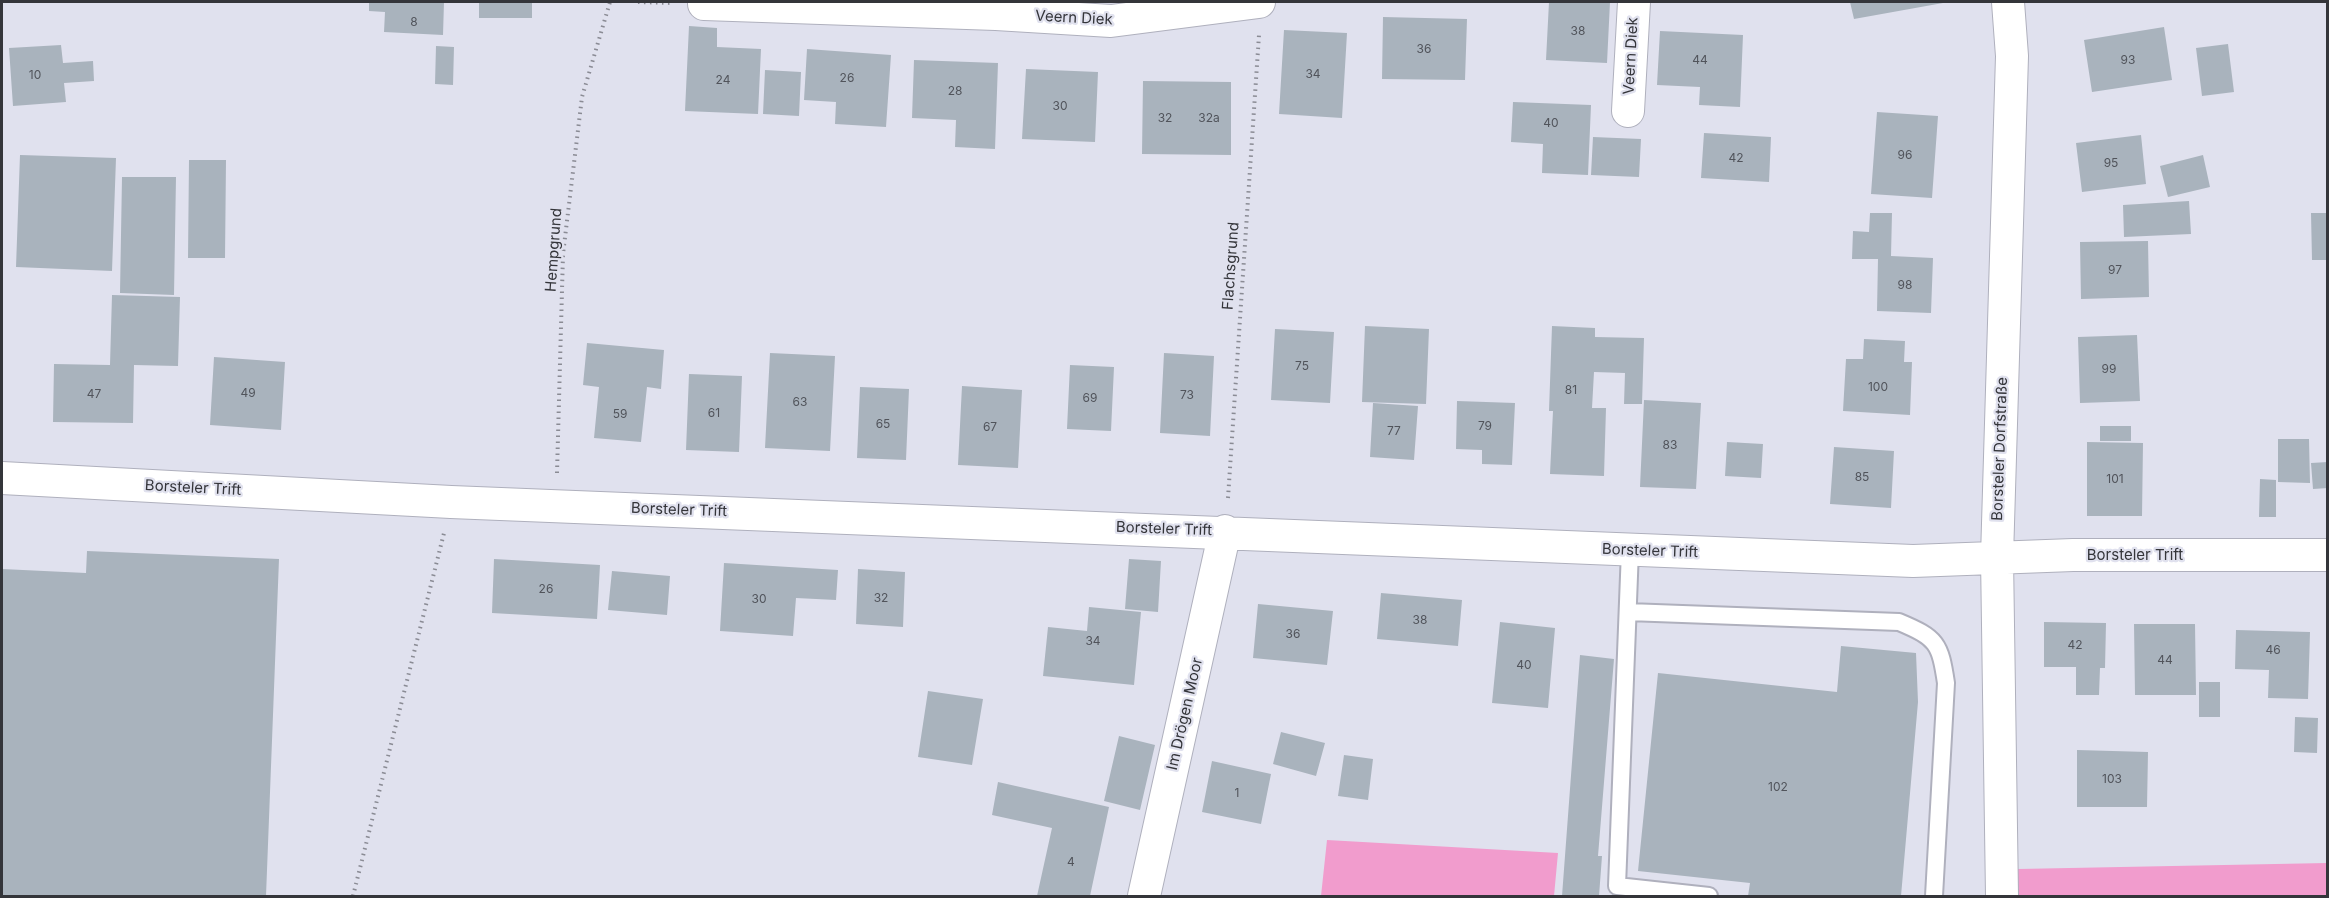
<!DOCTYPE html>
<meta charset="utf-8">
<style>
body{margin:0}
#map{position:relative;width:2329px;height:898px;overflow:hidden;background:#e0e1ee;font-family:Inter,sans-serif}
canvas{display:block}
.frame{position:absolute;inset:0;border:3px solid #34353a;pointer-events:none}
</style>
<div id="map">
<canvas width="2329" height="898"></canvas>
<div class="frame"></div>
</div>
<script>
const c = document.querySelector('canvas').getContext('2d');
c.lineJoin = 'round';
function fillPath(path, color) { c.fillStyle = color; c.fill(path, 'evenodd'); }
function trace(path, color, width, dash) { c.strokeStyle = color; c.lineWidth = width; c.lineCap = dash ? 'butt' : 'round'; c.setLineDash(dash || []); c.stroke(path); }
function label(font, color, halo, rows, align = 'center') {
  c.font = font + ' Inter,sans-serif'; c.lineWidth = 4.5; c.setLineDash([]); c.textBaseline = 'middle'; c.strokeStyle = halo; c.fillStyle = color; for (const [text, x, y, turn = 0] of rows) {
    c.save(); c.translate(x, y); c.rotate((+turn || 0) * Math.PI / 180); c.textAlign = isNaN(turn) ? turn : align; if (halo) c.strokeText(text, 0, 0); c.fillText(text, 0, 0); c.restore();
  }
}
fillPath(new Path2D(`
 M1327,840L1558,853L1554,896H1321Z
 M2327,863V896H2018V869Z`), '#f19ccd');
fillPath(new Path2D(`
 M369,2H444L443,35L384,32L385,12L369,11Z
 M479,2H532V18H479Z
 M1549,2H1610L1607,63L1546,60Z
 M1850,2H1943V3L1854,19Z
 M1383,17L1467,19L1465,80L1382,79Z
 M689,26L717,28V47L761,49L758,114L685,111Z
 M2164,27L2172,80L2092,92L2084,40Z
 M1284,30L1347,33L1342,118L1279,114Z
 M1660,31L1743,35L1740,107L1699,105L1700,87L1657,85Z
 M2228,44L2234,92L2202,96L2196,48Z
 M61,45L63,63L93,61L94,81L64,83L66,102L13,106L9,48Z
 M436,46L454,47L453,85L435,84Z
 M807,49L891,55L886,127L835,124L836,102L804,100Z
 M914,60L998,63L995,149L955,147L956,120L912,118Z
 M1026,69L1098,72L1095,142L1022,139Z
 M765,70L801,72L799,116L763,114Z
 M1143,81L1231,82V155L1142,154Z
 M1513,102L1591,105L1588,175L1542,173L1543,144L1511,142Z
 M1877,112L1938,116L1932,198L1871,194Z
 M1704,133L1771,137L1769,182L1701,178Z
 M2141,135L2146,184L2082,192L2076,143Z
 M1593,137L1641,139L1639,177L1591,175Z
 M20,155L116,158L112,271L16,267Z
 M2203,155L2210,187L2168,197L2160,166Z
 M189,160H226L225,258H188Z
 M122,177H176L174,295L120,293Z
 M2189,201L2191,234L2124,237L2123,205Z
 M1870,213H1892L1891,256L1933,258L1931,313L1877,311L1878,259H1852L1853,231L1869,232Z
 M2311,213H2328V260H2312Z
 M2148,241L2149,297L2081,299L2080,242Z
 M112,295L180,297L178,366L134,365L133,423L53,422L54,364L110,365Z
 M1365,326L1429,329L1426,404L1362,402Z
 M1552,326L1595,328V337L1644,338L1642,404H1624L1625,373L1594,372L1592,408H1606L1604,476L1550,474L1553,411H1549Z
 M1275,329L1334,332L1330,403L1271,400Z
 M2137,335L2140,401L2080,403L2078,337Z
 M1864,339L1905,341L1904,362H1912L1910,415L1843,411L1846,359H1863Z
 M587,343L664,350L661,389L647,387L641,442L594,438L599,387L583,385Z
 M770,353L835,356L830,451L765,448Z
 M1164,353L1214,356L1210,436L1160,433Z
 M214,357L285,362L281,430L210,425Z
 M1070,365L1114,367L1111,431L1067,429Z
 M689,374L742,376L739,452L686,450Z
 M962,386L1022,390L1018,468L958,465Z
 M860,387L909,389L906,460L857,458Z
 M1644,400L1701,403L1696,489L1640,487Z
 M1457,401L1515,403L1512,465L1482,464V450L1456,449Z
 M1373,403L1418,406L1414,460L1370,457Z
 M2100,426H2131V441H2100Z
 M2278,439H2309L2310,483L2278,482Z
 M1727,442L1763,444L1761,478L1725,476Z
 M2087,442L2143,443L2142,516H2087Z
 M1834,447L1894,451L1891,508L1830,504Z
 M2328,462V488L2313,489L2311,463Z
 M2260,479L2276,480V517H2259Z
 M87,551L279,559L266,896H2V569L86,573Z
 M494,559L600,565L597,619L492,613Z
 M1129,559L1161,561L1158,612L1125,609Z
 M724,563L838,570L836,600L796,598L793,636L720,631Z
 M858,569L905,572L903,627L856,624Z
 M612,571L670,576L667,615L608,610Z
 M1381,593L1462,600L1458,646L1377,639Z
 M1258,604L1333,611L1327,665L1253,658Z
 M1089,607L1141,612L1134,685L1043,676L1048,627L1087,631Z
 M1500,622L1555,628L1548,708L1492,703Z
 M2044,622L2106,623L2105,668H2100L2099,695H2076V667H2044Z
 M2134,624H2195L2196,695H2135Z
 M2236,630L2310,632L2308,699L2268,698L2269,670L2235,669Z
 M1841,646L1916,653L1918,702L1901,896H1748L1750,883L1638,871L1658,673L1837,692Z
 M1580,655L1614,659L1598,856H1602L1599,896H1562Z
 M2199,682H2220V717H2199Z
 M928,691L983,699L972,765L918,757Z
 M2295,717L2318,718L2317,753L2294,752Z
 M1281,732L1325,743L1316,776L1273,764Z
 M1119,736L1155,745L1140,810L1104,801Z
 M2077,750L2148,752L2147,807H2077Z
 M1344,755L1373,759L1368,800L1338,796Z
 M1212,761L1271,774L1261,824L1202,812Z
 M998,782L1109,807L1090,896H1037L1052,828L992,815Z`), '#a9b3bd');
const lane = new Path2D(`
 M1630,550L1617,886L1709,896
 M1628,612L1899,622C1937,638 1940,643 1946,683L1934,896`);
const street = new Path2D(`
 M704,4L996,14L1111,21L1259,2
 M1628,111L1634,2
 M2,478L451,502L1913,561L2073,555H2328
 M1144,896L1225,531
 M2002,896L1997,557L2012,56L2008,2`);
trace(lane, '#afb0bd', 20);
trace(street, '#afb0bd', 34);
trace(new Path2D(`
 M638,2L673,3
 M557,473L563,254L582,97L610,2
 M1228,498L1259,35
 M353,896L444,533`), '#8a8b94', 4, [1.5, 4.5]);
trace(lane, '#fff', 16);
trace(street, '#fff', 32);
label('12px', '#51545b', null, [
 ["8",414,22],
 ["38",1578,31],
 ["36",1424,49],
 ["44",1700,60],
 ["93",2128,60],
 ["34",1313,74],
 ["10",35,75],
 ["26",847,78],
 ["24",723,80],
 ["28",955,91],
 ["30",1060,106],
 ["32",1165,118],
 ["32a",1209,118],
 ["40",1551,123],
 ["96",1905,155],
 ["42",1736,158],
 ["95",2111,163],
 ["97",2115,270],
 ["98",1905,285],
 ["75",1302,366],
 ["99",2109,369],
 ["100",1878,387],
 ["81",1571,390],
 ["49",248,393],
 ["47",94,394],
 ["73",1187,395],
 ["69",1090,398],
 ["63",800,402],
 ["61",714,413],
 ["59",620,414],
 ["65",883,424],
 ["79",1485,426],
 ["67",990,427],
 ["77",1394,431],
 ["83",1670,445],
 ["85",1862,477],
 ["101",2115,479],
 ["26",546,589],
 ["32",881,598],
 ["30",759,599],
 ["38",1420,620],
 ["36",1293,634],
 ["34",1093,641],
 ["42",2075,645],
 ["46",2273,650],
 ["44",2165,660],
 ["40",1524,665],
 ["103",2112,779],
 ["102",1778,787],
 ["1",1237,793],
 ["4",1071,862]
]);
label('15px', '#34353a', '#e0e1ee', [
 ["Veern Diek",1074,18,3],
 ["Veern Diek",1631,56,-87],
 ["Hempgrund",554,250,-86],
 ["Flachsgrund",1231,266,-86],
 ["Borsteler Dorfstraße",2000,449,-88],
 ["Borsteler Trift",193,488,3],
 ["Borsteler Trift",679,510,2],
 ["Borsteler Trift",1164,529,2],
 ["Borsteler Trift",1650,551,2],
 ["Borsteler Trift",2135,555],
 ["Im Drögen Moor",1185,714,-77]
]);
</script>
